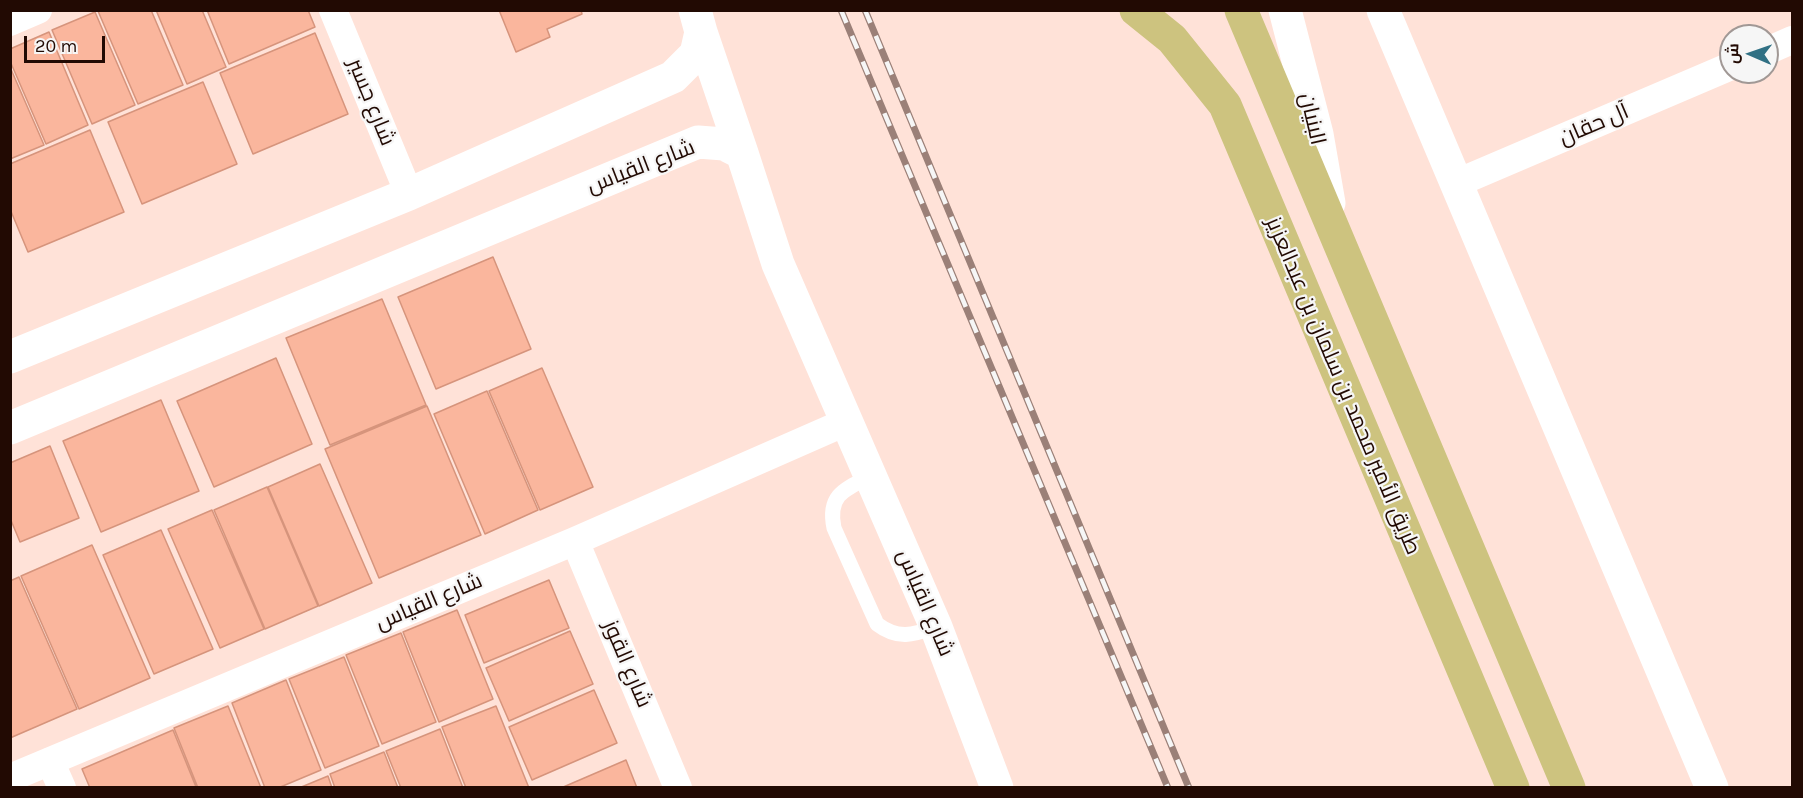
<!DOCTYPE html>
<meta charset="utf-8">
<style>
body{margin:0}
#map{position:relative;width:1803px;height:798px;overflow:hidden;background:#ffe2d8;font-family:Karla,Cairo,sans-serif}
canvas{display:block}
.frame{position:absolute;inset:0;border:12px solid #220a03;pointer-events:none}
.north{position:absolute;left:1719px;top:24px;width:60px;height:60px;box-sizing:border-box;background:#f6f6f6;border:2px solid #a19895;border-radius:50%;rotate:272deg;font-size:16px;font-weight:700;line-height:24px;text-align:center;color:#220a03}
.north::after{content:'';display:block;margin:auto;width:21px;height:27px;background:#307084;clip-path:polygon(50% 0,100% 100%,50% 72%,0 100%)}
.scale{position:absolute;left:24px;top:36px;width:81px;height:27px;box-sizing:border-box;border:3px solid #220a03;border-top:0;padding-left:8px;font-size:18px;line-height:21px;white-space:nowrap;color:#220a03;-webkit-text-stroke:4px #f6f6f6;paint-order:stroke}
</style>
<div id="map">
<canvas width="1803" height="798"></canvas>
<div class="frame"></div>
<div class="north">ش</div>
<div class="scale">20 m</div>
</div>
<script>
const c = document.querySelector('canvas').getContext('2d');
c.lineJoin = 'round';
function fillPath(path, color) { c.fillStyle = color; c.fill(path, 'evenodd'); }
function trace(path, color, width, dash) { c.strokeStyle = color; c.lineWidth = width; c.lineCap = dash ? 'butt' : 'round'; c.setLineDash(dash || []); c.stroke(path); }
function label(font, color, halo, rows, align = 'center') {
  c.font = font + ' Karla,Cairo,sans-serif'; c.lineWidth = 4.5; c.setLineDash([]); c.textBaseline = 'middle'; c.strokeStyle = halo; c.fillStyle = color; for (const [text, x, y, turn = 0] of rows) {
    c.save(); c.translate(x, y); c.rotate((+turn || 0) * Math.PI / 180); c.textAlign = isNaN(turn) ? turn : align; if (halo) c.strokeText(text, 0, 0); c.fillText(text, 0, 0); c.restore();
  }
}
const building = new Path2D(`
 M151,10L183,85L138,104L98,11Z
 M156,10H202L226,67L187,84Z
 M207,10H308L315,27L229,64Z
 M499,10H581L582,14L547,29L550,37L516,52Z
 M95,12L135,105L92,124L52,30Z
 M49,32L88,125L46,144L10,61V49Z
 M315,33L348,114L253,154L220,73Z
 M10,67L44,145L10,159Z
 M203,82L237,164L142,204L108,122Z
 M90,130L124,212L28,252L10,209V164Z
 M493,257L531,349L436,389L398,297Z
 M382,299L426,405L330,445L286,338Z
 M276,358L312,444L214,487L177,401Z
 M542,368L593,487L540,510L489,391Z
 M487,391L538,510L485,534L434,414Z
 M161,400L199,491L101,532L63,441Z
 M427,406L481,535L379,578L325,449Z
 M50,446L79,518L20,542L10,518V463Z
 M320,464L372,583L319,606L268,487Z
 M267,487L318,606L265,629L214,510Z
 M212,510L264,629L220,648L168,529Z
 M161,530L213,649L154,674L103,555Z
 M92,545L150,678L79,709L21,576Z
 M19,577L77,709L10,738V581Z
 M549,580L569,628L484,663L465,615Z
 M457,610L493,699L439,722L403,632Z
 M570,631L593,684L509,721L486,668Z
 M401,633L436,722L382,744L346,655Z
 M344,657L379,746L325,768L289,679Z
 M286,680L321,770L278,788H265L232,703Z
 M594,690L617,743L532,780L509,727Z
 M228,706L261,788H198L174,728Z
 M496,706L529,788H466L442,727Z
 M440,729L463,788H401L386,751Z
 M173,730L196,787L90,788L82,769Z
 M384,752L398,788H335L330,774Z
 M626,760L637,788H561Z
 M328,776L332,788H299Z`);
fillPath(building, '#fab69d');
trace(building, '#d6947c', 1.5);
trace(new Path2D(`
 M871,476C845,489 827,495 834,528L877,624C898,640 913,635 936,627`), '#fff', 15);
trace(new Path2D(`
 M333,10L409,194
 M10,22L38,10
 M1767,51L1792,40
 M1457,183L1731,66
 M575,541L678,788
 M50,761L62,788
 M10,778L575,541L846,422`), '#fff', 28);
trace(new Path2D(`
 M1285,10L1317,134L1329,203
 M1383,10L1712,788
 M701,32L742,153
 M10,357L409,194L673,77L696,54L701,32L695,10
 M10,428L698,142L724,144L742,153L778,264L936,627L997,788`), '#fff', 33);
trace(new Path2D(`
 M1136,10L1172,39L1225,105L1513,788
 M1241,10L1569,788`), '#cdc37f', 33);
const rail = new Path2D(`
 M841,10L1168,788
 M865,10L1189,788`);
trace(rail, '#9b8078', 7);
trace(rail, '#f6f6f6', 4.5, [14]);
label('22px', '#220a03', '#f6f6f6', [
 ["شارع جسير",371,102,68],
 ["البنيان",1312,119,77],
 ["آل حقان",1594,125,-23],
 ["شارع القياس",641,167,-21],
 ["طريق الأمير محمد بن سلمان بن عبدالعزيز",1343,386,67],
 ["شارع القياس",429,602,-23],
 ["شارع القياس",925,603,67],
 ["شارع القوز",627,664,67]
]);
</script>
